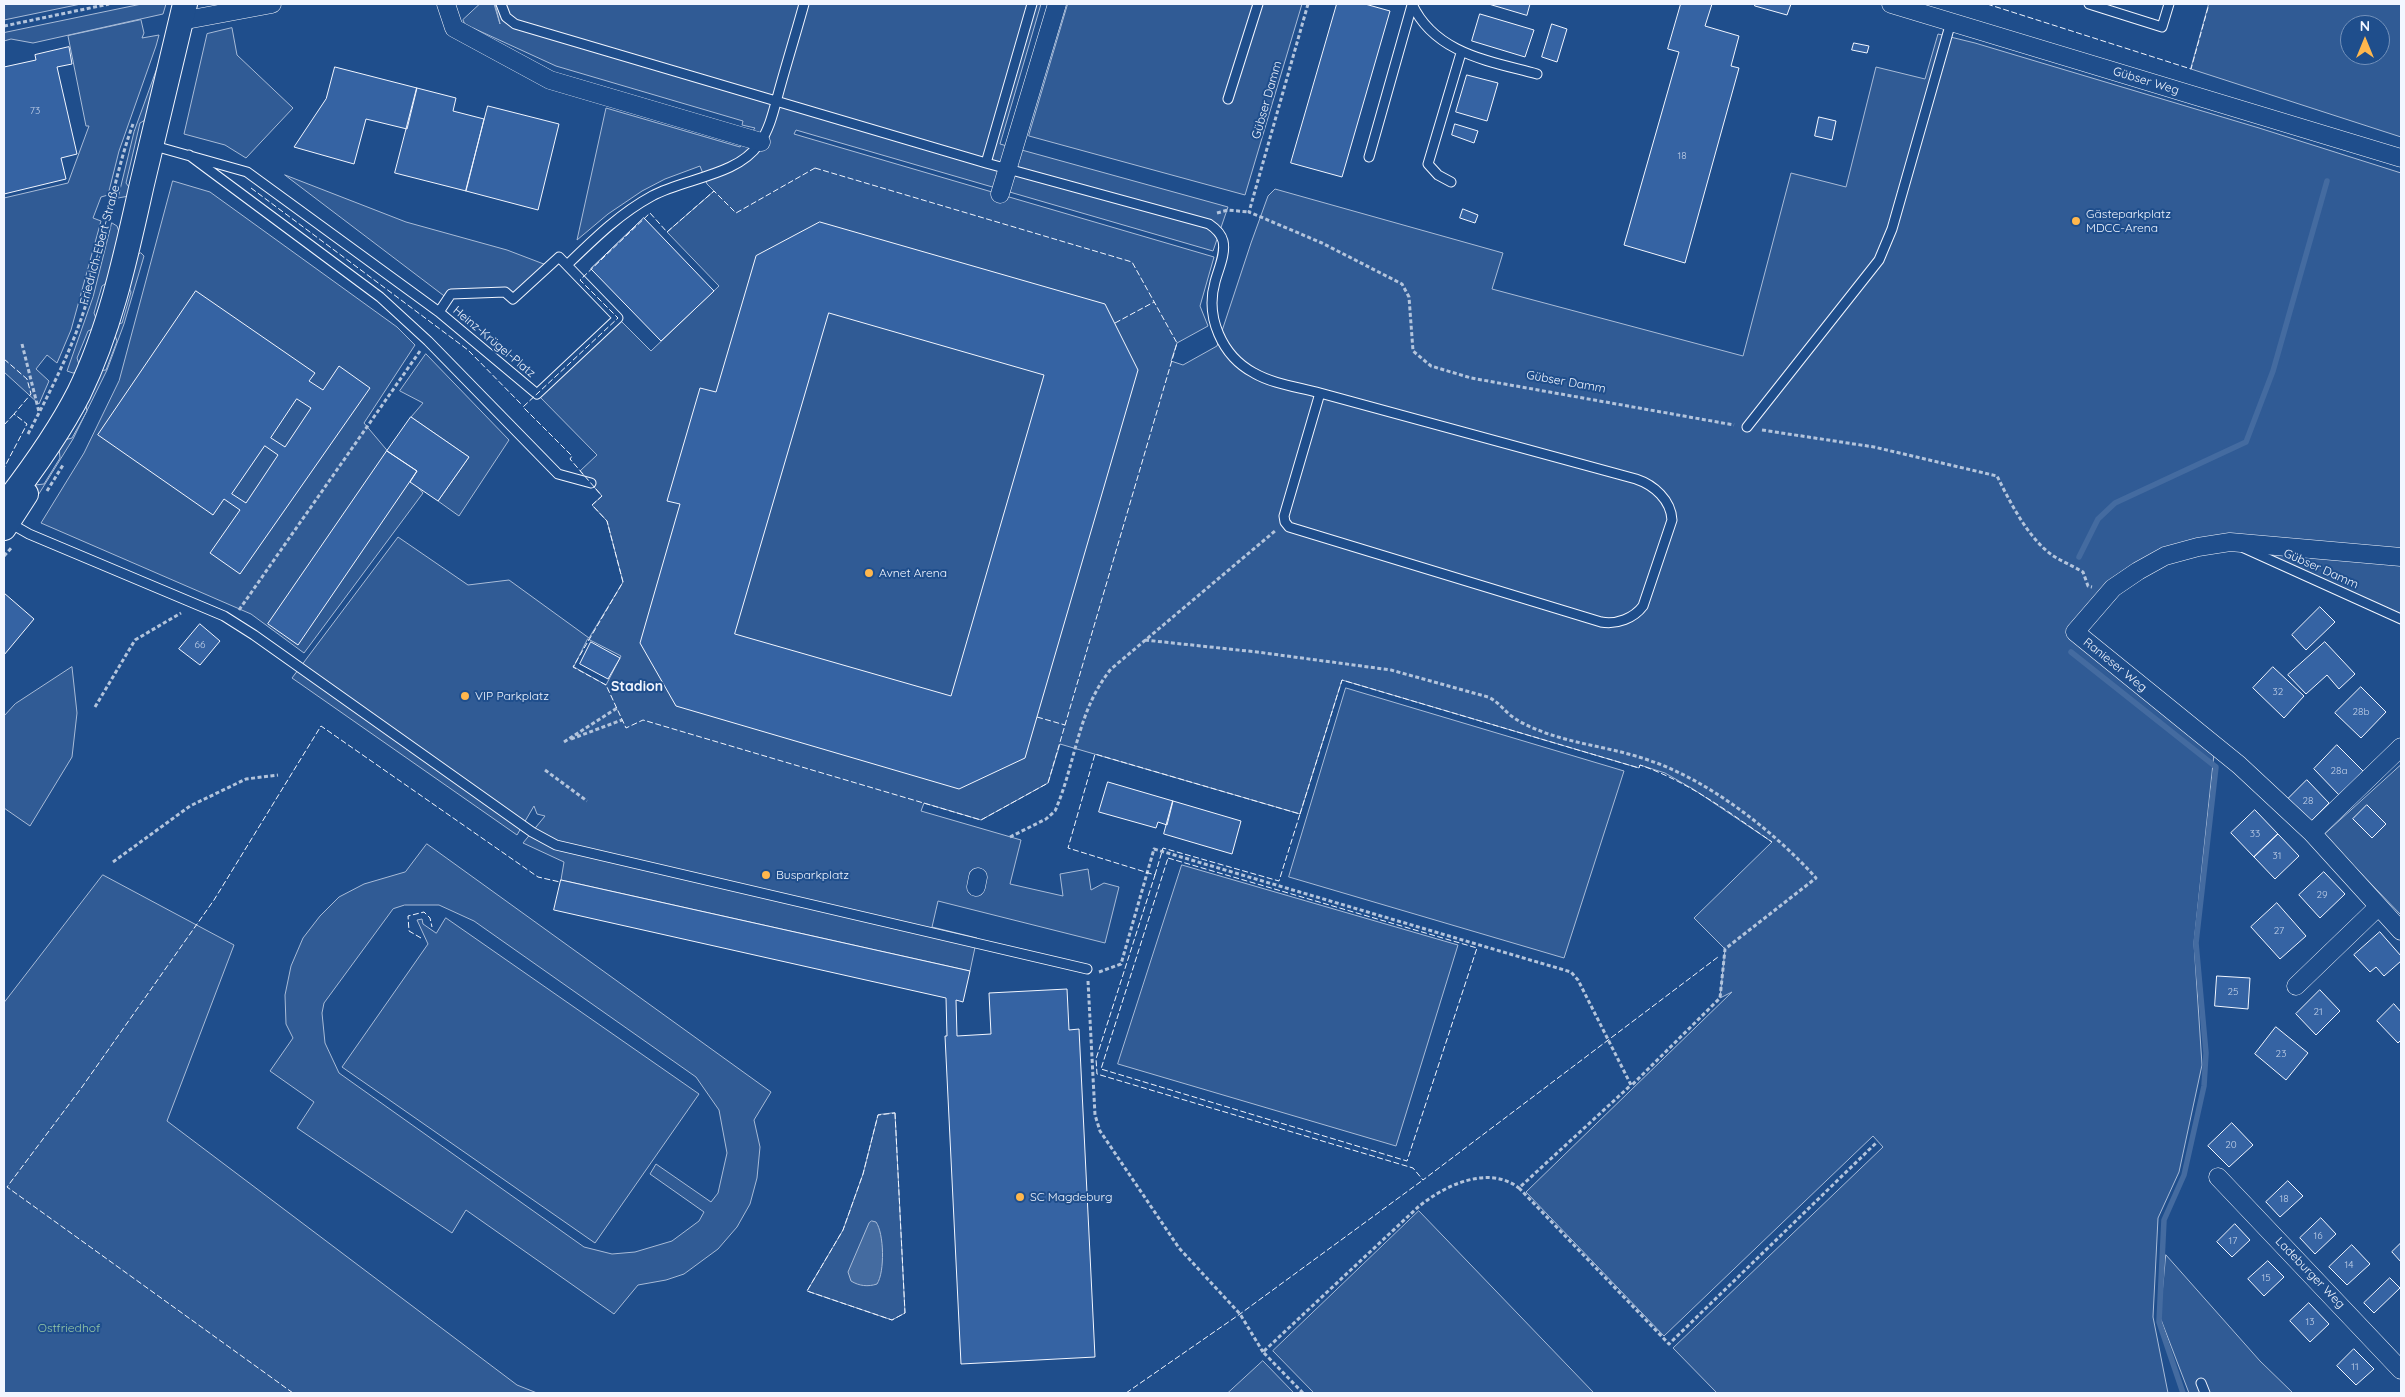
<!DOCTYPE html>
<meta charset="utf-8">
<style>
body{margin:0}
#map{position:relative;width:2405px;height:1397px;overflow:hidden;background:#1f4e8c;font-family:Quicksand,sans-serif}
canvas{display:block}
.frame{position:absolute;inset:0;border:5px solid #f2f6ff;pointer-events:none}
.north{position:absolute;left:2340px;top:15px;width:50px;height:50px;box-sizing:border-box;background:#1f4e8c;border:1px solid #7391ba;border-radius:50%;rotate:0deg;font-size:14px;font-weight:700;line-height:20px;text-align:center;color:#f2f6ff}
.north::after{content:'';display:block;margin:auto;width:18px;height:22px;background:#ffb74d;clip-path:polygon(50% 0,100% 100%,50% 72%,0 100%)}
</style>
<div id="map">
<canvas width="2405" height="1397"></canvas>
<div class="frame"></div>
<div class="north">N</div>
</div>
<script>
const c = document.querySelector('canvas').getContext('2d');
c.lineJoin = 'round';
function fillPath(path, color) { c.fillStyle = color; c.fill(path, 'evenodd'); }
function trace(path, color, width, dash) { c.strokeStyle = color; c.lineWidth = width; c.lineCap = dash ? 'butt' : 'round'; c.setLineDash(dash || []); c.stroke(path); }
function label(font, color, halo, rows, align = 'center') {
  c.font = font + ' Quicksand,sans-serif'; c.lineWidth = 4; c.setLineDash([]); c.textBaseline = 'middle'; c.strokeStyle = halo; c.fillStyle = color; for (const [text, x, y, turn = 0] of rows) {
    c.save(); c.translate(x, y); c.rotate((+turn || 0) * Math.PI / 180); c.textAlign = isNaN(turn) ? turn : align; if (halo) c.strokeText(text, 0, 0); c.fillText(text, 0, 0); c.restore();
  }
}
const built = new Path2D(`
 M4,4H81L4,20Z
 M142,4H166L163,14L33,43L11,39L4,41V33Z
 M480,4H494L500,24L495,4H1041L1000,144L1228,207L1213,251L796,130L794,134L1214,257L1200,306L1208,326L1177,343L1171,361L1183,365L1217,346L1251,243L1268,196L1275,189L1503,253L1492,289L1743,356L1791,173L1846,187L1876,67L1925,79L1938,34L1975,43L2259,128L2401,173V617L2230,542L2138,571L2075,632L2214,754L2194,943L2202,1065L2179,1172L2158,1218L2153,1317L2168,1393H1717L1673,1348L1883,1147L1873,1136L1664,1336L1526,1192L1732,992L1720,998L1725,949L1694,918L1772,842L1693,789L1665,773L1640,765L1639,768L1342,680L1300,814L1060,744L1048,783L981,820L924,803L921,811L1021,840L1010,884L1063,896L1060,874L1088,869L1091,890L1104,883L1119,887L1105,943L938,901L932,927L977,938L970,971L561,880L564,862L523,843L545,816L537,814L534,806L517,835L292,678L398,537L468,585L509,580L589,638L623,582L607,521L592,505L602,496L580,471L597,455L537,394L618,318L651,351L719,286L667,232L714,191L707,184L700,166L665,179L642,191L608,214L577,240L606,108L740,147L755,128L742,125L743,121L556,66L473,28L469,34L463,20ZM588,639L621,656L606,685L574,667Z
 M1068,4H1302L1245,195L1029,136Z
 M2209,4H2401V137L2191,69ZM2350,25H2380V55H2350Z
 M141,20L144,33L142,38L159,35L156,46L119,151L108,195L101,197L93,218L101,221L71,330L57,363L47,355L36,369L49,381L39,404L4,372V198L68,183L89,126H86L68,36Z
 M232,28L237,55L293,108L246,158L225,145L184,134L207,34Z
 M161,57L147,119L140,123L126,183L131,190L129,196L118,198L134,132Z
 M285,175L406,222L507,250L549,266L513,299L505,292L446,297Z
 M173,181L210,192L397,327L415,345L364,423L423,493L304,653L251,614L41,523L84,453L119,381Z
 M112,223L117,226L120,235L108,282L102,286L94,313L97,321L95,328L88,331L77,358L80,367L77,372L73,373L67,371L93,297Z
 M141,253L144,256L124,324L107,370L73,439L27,513L24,502L35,485L44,484L60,458L59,448L64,440L72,438L87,411L85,401L97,371L106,370L117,341L113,331L115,325L122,323L131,292L128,286L135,256Z
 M426,354L509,440L459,516L438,501L469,457L411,417L423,403L400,391Z
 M72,667L77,713L72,757L30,826L4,808V716L15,704Z
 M1346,688L1624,771L1564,958L1289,877Z
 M2401,765V915L2324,835Z
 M427,844L771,1092L754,1120L760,1147L757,1178L750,1204L737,1227L718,1249L684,1274L666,1280L638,1285L614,1314L466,1210L452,1233L297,1128L314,1102L270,1071L293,1038L286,1024L285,995L291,966L303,938L320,916L339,897L364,884L405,872ZM405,905H439L474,921L696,1077L719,1110L727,1153L718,1193L711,1202L656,1164L650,1174L704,1212L699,1221L672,1241L635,1252L612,1254L584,1247L339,1073L325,1043L322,1013L324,1003L393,909Z
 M1182,865L1458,945L1396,1146L1118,1064Z
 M103,875L234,945L167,1121L517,1385L537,1393H4V1003Z
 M446,918L699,1094L595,1243L342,1067L428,944L417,920L422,919L423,924L436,933Z
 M895,1113L905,1313L892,1320L807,1291L843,1230L863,1174L878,1115Z
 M1419,1211L1594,1393H1314L1273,1351Z
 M2166,1255L2260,1361L2293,1393H2189L2160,1317Z
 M1263,1361L1294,1393H1228Z`);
fillPath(built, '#305b95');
trace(built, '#a8bbd7', 1);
const water = new Path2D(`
 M872,1221L876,1222C884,1233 885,1272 877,1284C868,1287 859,1286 851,1281L848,1272L869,1223Z`);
fillPath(water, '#446ba0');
trace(water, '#a8bbd7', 1);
trace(new Path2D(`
 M2079,557L2098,519L2115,503L2246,442L2273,371L2327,181
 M2071,652L2216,767L2196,943L2206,1053L2204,1086L2184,1175L2164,1220L2159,1322L2183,1393`), '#446ba0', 5.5);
const building = new Path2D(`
 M1337,4H1365L1390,11L1342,177L1291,163Z
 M1489,4H1530L1527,15Z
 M1681,4H1712L1705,26L1739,36L1731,66L1739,68L1685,263L1624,245L1679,52L1668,49Z
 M1755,4H1791L1787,15L1755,6Z
 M1480,14L1534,30L1525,57L1472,41Z
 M1552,24L1567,29L1557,62L1542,57Z
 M1854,43L1869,46L1867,53L1852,50Z
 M69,47L72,64L57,67L77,154L61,158L66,179L4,194V67L36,60L35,55Z
 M335,67L417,88L407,129L366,119L354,164L294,147L326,99Z
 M1467,75L1498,83L1487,121L1456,112Z
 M417,88L456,98L453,111L484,119L466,191L395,173Z
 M488,106L559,124L538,210L466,191Z
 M1819,117L1836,121L1832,140L1815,136Z
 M1455,124L1478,131L1474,143L1452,135Z
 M1463,209L1478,215L1475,223L1460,218Z
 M644,218L714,291L661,341L591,269Z
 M820,222L1105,304L1138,370L1025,758L959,789L676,706L640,643L680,504L667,501L700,388L716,392L756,256ZM829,313L1044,375L951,696L735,634Z
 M196,291L315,373L309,381L323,390L339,366L370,388L240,574L210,553L240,510L224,499L213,515L98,435ZM297,399L311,408L285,447L271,438ZM265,446L278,455L246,503L232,494Z
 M411,417L469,457L438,501L410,482L417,471L387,451Z
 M387,451L417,471L298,645L268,624Z
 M4,593L34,619L4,655Z
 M2320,607L2335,622L2306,650L2292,635Z
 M200,624L220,641L200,665L179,649Z
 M591,642L620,658L608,679L580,664Z
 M2325,642L2355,674L2339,689L2327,675L2306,694L2288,675Z
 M2273,667L2304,696L2284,718L2253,688Z
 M2361,687L2386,712L2361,738L2335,713Z
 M2337,745L2364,772L2340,796L2314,769Z
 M2307,780L2329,803L2310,822L2288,799Z
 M1108,782L1173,801L1167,825L1158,822L1156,828L1099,812Z
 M1173,801L1241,821L1232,854L1164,834Z
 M2367,805L2386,824L2372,838L2353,819Z
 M2255,810L2278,834L2254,857L2231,833Z
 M2278,834L2299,856L2275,879L2254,857Z
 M2324,872L2345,894L2320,918L2299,895Z
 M561,880L970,971L963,1002L956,1000L957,1036L991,1034L989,993L1067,989L1069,1030L1079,1029L1095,1357L961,1364L945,1036H947L946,998L554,910Z
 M2277,903L2306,936L2280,959L2251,927Z
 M2380,932L2401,956V961L2384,976L2376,967L2370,972L2354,955Z
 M2217,976L2250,978L2248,1009L2215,1006Z
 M2320,990L2340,1011L2316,1035L2296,1014Z
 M2394,1004L2401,1012V1040L2398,1043L2377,1021Z
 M2276,1027L2308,1053L2286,1080L2255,1054Z
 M2232,1123L2253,1145L2229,1167L2208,1146Z
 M2288,1181L2303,1196L2280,1217L2266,1202Z
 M2321,1218L2336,1234L2315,1254L2300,1238Z
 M2235,1224L2250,1240L2232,1257L2217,1242Z
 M2401,1243V1262L2392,1252Z
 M2352,1245L2370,1264L2347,1285L2329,1267Z
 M2268,1261L2284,1277L2264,1296L2248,1279Z
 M2390,1278L2400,1288L2374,1313L2364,1303Z
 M2309,1303L2329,1324L2310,1342L2290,1321Z
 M2354,1349L2374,1369L2356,1385L2337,1366Z`);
fillPath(building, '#3563a3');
trace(building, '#f2f6ff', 1);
const lane = new Path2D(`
 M501,4L506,17L515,24L986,163L1209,224C1215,228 1221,233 1223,241C1226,254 1218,270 1215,282C1205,317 1222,356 1254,373C1273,384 1298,387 1320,393L1636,479C1654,485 1671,500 1672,520L1643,606C1634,618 1617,625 1601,622L1289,527L1285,522L1284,516L1320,393
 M1412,4C1435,54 1490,61 1537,74
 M2089,4L2162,27L2169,4
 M1228,99L1258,4
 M151,145L247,172L439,312
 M189,155L380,297L428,341L558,474L591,483
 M1369,157L1412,5
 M986,163L1032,4
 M1451,182L1438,175L1428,164L1461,53
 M559,257L618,318L537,394L439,312L451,294L505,292L513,299Z
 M567,265C594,239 619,214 652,196C685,178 737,176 759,144C770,129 774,109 779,91C787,62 796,33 804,4
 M1747,427L1879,260L1892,229L1951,22
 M8,522L29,534L224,616L254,635L532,832L556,845L1087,969
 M2244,548L2401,619
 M2201,1383L2205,1393`);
const street = new Path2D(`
 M446,4L454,28L550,80L761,142
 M1891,4L2401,158
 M181,21L272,4
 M1000,194L1057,4
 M2401,557L2230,542L2198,547L2165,556L2138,571L2113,588L2075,632L2239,765L2312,833L2401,931
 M2312,833L2401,747
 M976,887L978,877
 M2296,986L2378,907
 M2218,1177L2401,1370`);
const secondary = new Path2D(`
 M4,506C32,470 58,434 79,393C111,327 126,255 142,184C156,124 171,64 185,4
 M4,528L26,494`);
trace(lane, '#f2f6ff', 11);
trace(street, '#f2f6ff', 19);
trace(secondary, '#f2f6ff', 26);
trace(new Path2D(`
 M1308,4L1249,212L1322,243L1402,284L1409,297L1413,351L1431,366L1471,378L1734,425
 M4,26L109,4
 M1217,213L1228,210L1249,212
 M22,344L39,412
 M1762,430L1874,447L1997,476C2010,502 2028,538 2052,555C2061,561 2073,566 2083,572L2088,586L2092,587
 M28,434C52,388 75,344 89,294C105,238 113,179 133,124
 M47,491L63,465
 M4,556L12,547
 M239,610L420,351
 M1145,640L1257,652L1391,670L1488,697C1497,701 1501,707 1509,714C1517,721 1528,726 1538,730C1572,744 1610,747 1645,759C1706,778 1774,831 1816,878L1725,949L1720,998L1632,1085
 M95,707L135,640L181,613
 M571,739L622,720
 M564,742L617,708
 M545,770L587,801
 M1010,837L1046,819L1055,811C1076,763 1077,711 1111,669L1275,531
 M113,862L190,806L246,779L278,775
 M1099,972L1121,964L1154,849L1571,972L1578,980L1631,1085L1519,1188L1669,1344L1876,1143
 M1088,981L1095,1115L1100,1131L1179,1248L1240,1314L1263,1352
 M1303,1393L1263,1352L1417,1208C1443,1186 1488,1164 1519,1188`), '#b3c4dc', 3, [4, 2.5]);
trace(lane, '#1f4e8c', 9);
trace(street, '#1f4e8c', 18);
trace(secondary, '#1f4e8c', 24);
trace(new Path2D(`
 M1987,4L2191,69L2209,4
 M815,168L1132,262L1177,343L1048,783L981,820L643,720L626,728L606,685L573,667L623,582L607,521L592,505L602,496L570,459L572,456L523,407L618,318L580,280L650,213L667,232L714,191L736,213Z
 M251,188L468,350L521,404
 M1115,323L1154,302
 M4,359L27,379L31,394L14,414L27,424L4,468
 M4,425L14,414
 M1037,717L1065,725
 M1300,814L1342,680L1639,768L1640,765C1689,782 1730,813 1772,842
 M1168,858L1477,948L1407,1161L1101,1069Z
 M1155,875L1163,848L1279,881L1300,814L1095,754L1068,848L1155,875L1096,1059L1097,1074L1413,1168L1423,1180L1718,957
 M421,938L409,931L408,916L424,912L430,918L432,927
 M895,1113L905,1313L892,1320L807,1291L843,1230L863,1174L878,1115Z
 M293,1393L7,1187L82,1087L214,900L321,726L538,877L560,882
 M1126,1393L1240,1314L1423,1180`), '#f2f6ff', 1, [6, 2.5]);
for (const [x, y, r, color] of [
 [2076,221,5,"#ffb74d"],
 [869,573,5,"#ffb74d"],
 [465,696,5,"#ffb74d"],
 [766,875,5,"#ffb74d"],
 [1020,1197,5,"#ffb74d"]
]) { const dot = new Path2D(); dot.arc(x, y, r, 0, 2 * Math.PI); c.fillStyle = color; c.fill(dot); trace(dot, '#1f4e8c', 2); }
label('10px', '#c3d1e8', null, [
 ["73",35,111],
 ["18",1682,156],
 ["66",200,645],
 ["32",2278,692],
 ["28b",2361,712],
 ["28a",2339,771],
 ["28",2308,801],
 ["33",2255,834],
 ["31",2277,856],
 ["29",2322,895],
 ["27",2279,931],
 ["25",2233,992],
 ["21",2318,1012],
 ["23",2281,1054],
 ["20",2231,1145],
 ["18",2284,1199],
 ["16",2318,1236],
 ["17",2233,1241],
 ["14",2349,1265],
 ["15",2266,1278],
 ["13",2310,1322],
 ["11",2355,1367]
]);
label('12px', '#f2f6ff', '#1f4e8c', [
 ["Gübser Weg",2146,81,17],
 ["Gübser Damm",1267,100,-74],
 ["Friedrich-Ebert-Straße",100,245,-75],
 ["Heinz-Krügel-Platz",494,342,40],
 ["Gübser Damm",1566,382,10],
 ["Gübser Damm",2321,569,24],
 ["Ranieser Weg",2115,665,39],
 ["Ladeburger Weg",2310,1273,46]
]);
label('12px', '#f2f6ff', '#1f4e8c', [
 ["Gästeparkplatz",2086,214],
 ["MDCC-Arena",2086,228],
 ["Avnet Arena",879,573],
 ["VIP Parkplatz",475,696],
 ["Busparkplatz",776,875],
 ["SC Magdeburg",1030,1197]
], 'left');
label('12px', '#97c8a6', '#1f4e8c', [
 ["Ostfriedhof",69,1328]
]);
label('bold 14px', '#f2f6ff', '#1f4e8c', [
 ["Stadion",637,687]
]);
</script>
